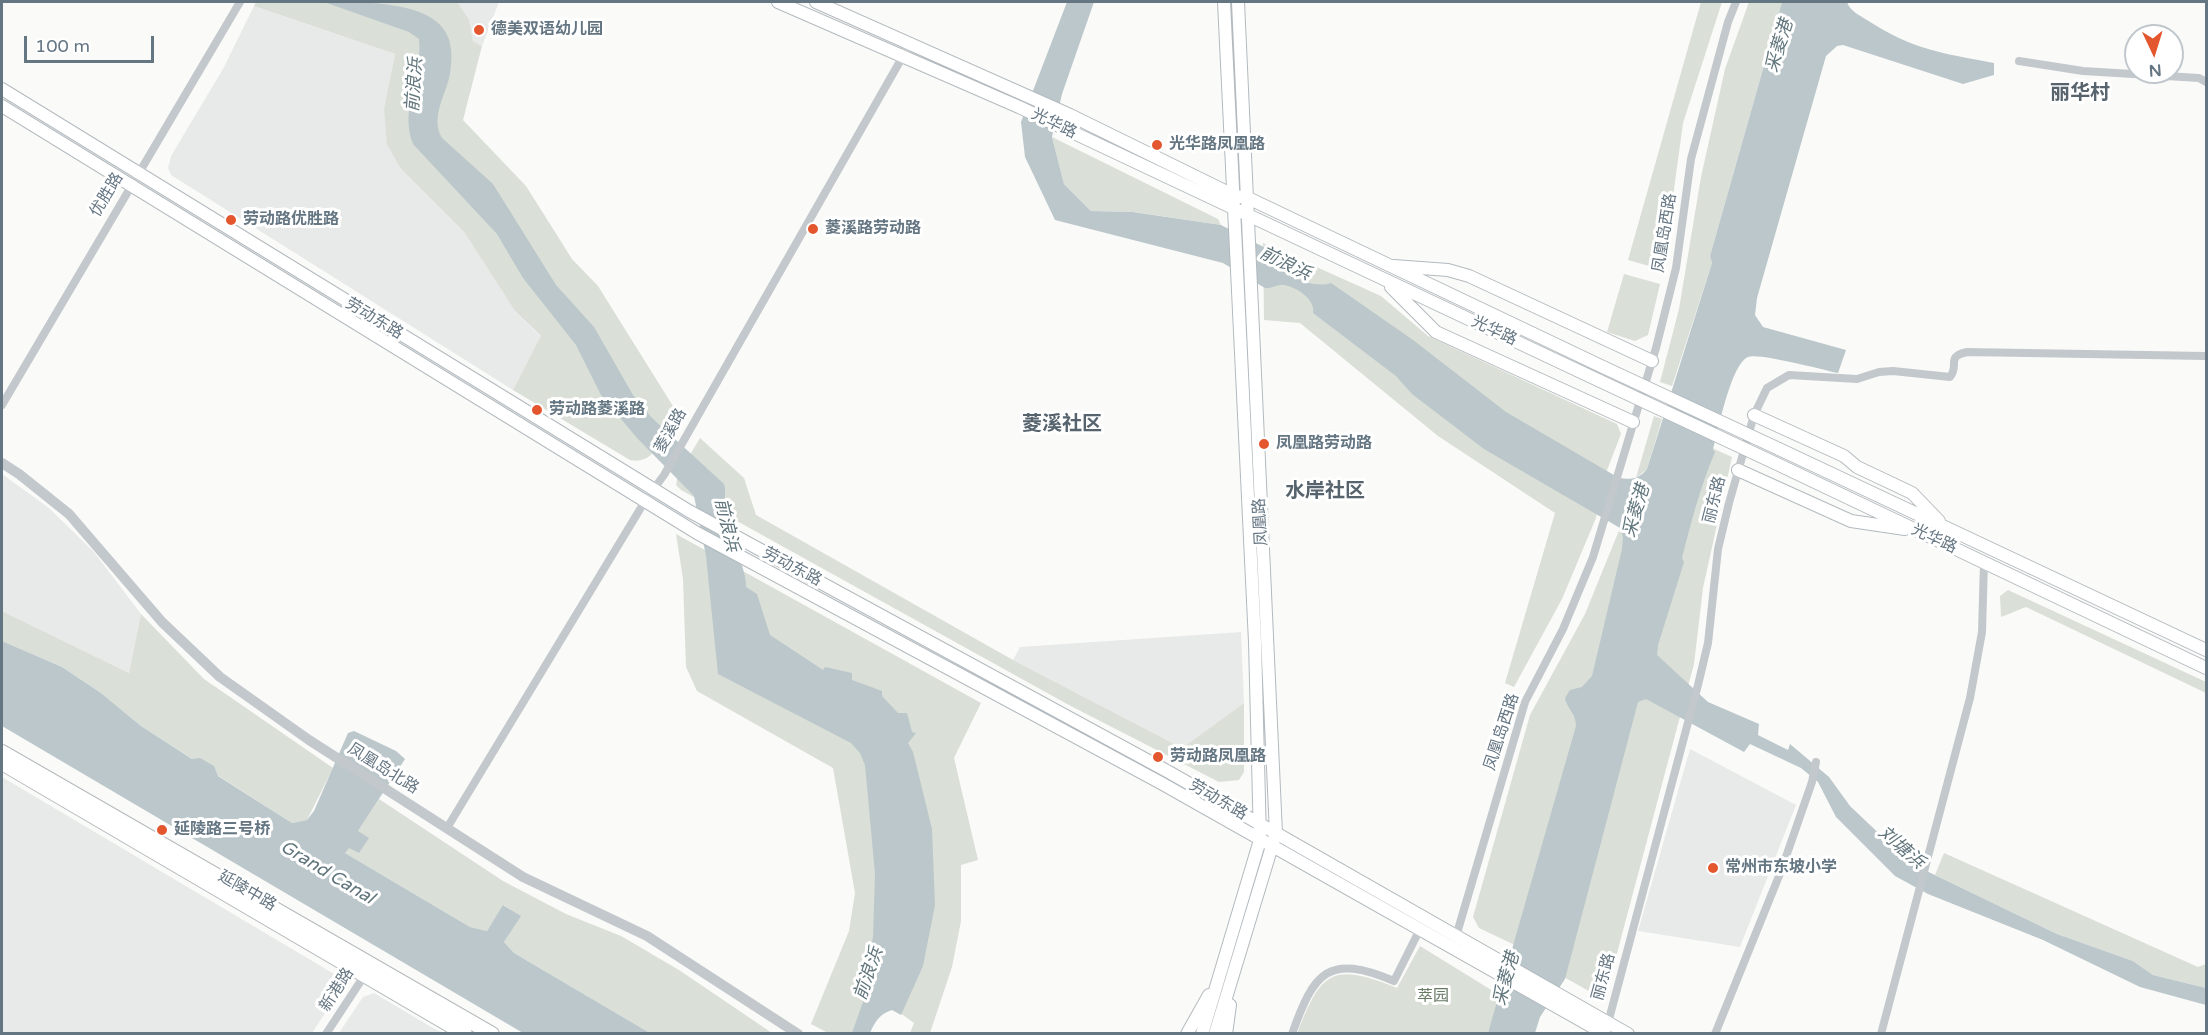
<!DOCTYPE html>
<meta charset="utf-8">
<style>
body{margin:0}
#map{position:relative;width:2208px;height:1035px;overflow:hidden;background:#fafaf8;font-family:"Varela Round",sans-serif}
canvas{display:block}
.frame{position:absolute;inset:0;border:3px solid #657683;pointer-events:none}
.north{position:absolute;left:2124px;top:24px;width:60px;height:60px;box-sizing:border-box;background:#fff;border:2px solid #c1c8cd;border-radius:50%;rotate:176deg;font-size:16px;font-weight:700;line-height:24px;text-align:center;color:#657683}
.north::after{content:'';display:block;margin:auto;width:21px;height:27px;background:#e4572e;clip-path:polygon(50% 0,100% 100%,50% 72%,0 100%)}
.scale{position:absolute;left:24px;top:36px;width:130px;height:27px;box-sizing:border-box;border:3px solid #657683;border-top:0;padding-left:8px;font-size:18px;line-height:21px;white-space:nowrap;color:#657683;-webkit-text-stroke:4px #fff;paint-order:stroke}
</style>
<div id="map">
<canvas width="2208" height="1035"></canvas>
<div class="frame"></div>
<div class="north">N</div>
<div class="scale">100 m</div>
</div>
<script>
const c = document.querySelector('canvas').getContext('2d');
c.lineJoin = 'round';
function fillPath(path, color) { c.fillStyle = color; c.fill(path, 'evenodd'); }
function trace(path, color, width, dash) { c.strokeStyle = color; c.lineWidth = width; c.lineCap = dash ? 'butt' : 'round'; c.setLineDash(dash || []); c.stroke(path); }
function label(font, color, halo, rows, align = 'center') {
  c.font = font + ' "Varela Round","Noto Sans SC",sans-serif'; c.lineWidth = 6; c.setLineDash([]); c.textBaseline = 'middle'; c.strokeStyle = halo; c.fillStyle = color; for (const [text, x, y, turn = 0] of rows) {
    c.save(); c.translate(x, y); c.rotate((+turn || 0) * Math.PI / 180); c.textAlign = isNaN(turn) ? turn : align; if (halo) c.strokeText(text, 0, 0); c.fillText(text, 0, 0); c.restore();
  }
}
fillPath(new Path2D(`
 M457,2H499L482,46L473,41L469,19Z
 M254,6L395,54L384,108L401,169L464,232L515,311L541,337L513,390L171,175L168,168L171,156L223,69Z
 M2,474L49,508L94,552L141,614L129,673L2,611Z
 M1241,632L1244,703L1182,748L1013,660L1020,647Z
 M1690,749L1796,805L1740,947L1638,931Z
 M2,777L346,981L312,1033H2Z
 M374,993L433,1028L443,1033H339L363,997Z`), '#e8e9e9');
fillPath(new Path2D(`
 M256,2H457L469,19L473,41L482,46L463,120L526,186L572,259L598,286L676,411C665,431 657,466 630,460L513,390L541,336L515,311L464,232L401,169L387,144L384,108L395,54L254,6Z
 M1701,2H1722L1683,123L1663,270L1628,260Z
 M1749,2H1782L1710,256L1712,263L1672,386L1660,382L1679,309L1701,177L1725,69Z
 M1052,137L1218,219L1221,225L1135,212L1091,211L1064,184Z
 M1263,243L1381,296L1428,336L1617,424L1621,434L1604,478L1596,518L1562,599L1514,687L1505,683L1555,513L1438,436L1300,323L1264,320Z
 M1624,274L1660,284L1648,335L1635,341L1607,332Z
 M1654,416L1662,419L1647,469L1636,478Z
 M700,438L744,478L756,515L1013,660L1182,748L1244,703V772L1239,780L1219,782L1067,704L681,490L676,485L678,475Z
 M1701,443L1732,457L1703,588L1694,664L1608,987L1596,995L1553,971Z
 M1620,528L1633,531L1521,948L1479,928L1473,917L1530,715L1585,614Z
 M676,534L981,703L954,758L978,860L961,865V921L952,967L930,1033H910L914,1023L886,1003L857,1033H828L811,1024L849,931L855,893L833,768L697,691L686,667L683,579Z
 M2008,590L2206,682V693L2026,607L2001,617L2000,596Z
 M2,611L129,673L141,614L204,679L333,768L307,820L292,823L141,726L101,693L62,667L2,641Z
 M379,799L503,881L566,914L621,936L679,970L772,1033H650L514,953L504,942L520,916L504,905L487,931L470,927L345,853L348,847L368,839L358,831Z
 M1944,853L2198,967L2206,964V988L2153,975L2133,961L2057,934L1935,875Z
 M1420,946L1501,996L1488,1033L1297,1034C1321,971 1332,962 1397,988Z`), '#dadfd7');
fillPath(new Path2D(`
 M324,2C368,2 447,0 451,49C452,60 451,74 447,85C441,103 432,121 442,138L493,184L556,285L594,327L633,395L651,417L724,484C727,493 723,503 724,513C728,538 746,564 746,587L757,594L770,635L823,670L825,667L852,673V680L882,691V696L898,713H907L912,732L916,733L908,743L913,752L932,829L935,905L923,966L901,1015L892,1010C879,1014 875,1022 870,1033H852L863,1002L860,997L853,995L873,938L875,874L865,765L860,753L851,743L718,674L706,556L694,496L637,438L601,395L576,345L523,278L497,234L413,144C399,109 423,74 419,39L409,32Z
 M1067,2H1094L1062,94L1052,137L1064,184L1091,211L1133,212L1221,225L1285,258C1287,262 1287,268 1290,272C1298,283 1320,287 1331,283L1413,340L1506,412L1619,478C1631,480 1639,479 1647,469L1712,263L1710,256L1782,2H1847C1850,11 1859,15 1867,20C1913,50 1942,53 1994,63V75L1963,84L1843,45L1837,46L1826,56L1757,298L1755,315L1763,327L1846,350L1838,373C1824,370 1757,352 1748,357C1731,364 1718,431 1713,450L1715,452C1700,487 1691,523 1682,558L1684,562L1658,645L1657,655L1708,702L1759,724L1758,735L1788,750L1790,744L1829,777L1850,806L1910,863L2057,934L2133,961L2153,975L2206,988V1005L2140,987L2043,940L1928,894L1895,876L1836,817L1818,782L1801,768L1750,744L1744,752L1646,699L1638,702L1565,979L1540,1017L1535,1033H1488L1576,726C1576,713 1567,709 1565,698L1570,690L1582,687L1592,676L1622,549L1623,537L1620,528L1484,449L1412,394L1396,376L1313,313C1316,300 1297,287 1284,285C1277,284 1272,289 1265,288L1223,263L1055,220L1025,157L1021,122Z
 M2,641L62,667L101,693L141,726L192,759L200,758L214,766L218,776L292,823L307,820L314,811L348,733L354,731L396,751L405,759L358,831L369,838L359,853L349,848L345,853L470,927L487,931L503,905L521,916L504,942L514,953L650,1033H523L2,726Z`), '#bbc7cb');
const secondary = new Path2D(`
 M778,2L1019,107L1600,381
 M816,2L1070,115L1235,196L1248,198L1603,367
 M2,89L689,511L1167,771L1628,1034
 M2,106L697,533L1161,783L1605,1034
 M1394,266L1448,270L1469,276L1652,361
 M1391,287L1436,332L1633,422
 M1754,415L1844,456L1857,467L1912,493L1939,521
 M1779,449L2206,650
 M1775,463L2206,668
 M1738,470L1851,521L1905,529
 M1187,1034L1209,995
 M1202,1034L1260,840L1255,642L1224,2
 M1215,1034L1276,833L1238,2
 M1226,1034L1230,1005`);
const primary = new Path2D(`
 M2,752L492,1034
 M2,763L465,1034`);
trace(secondary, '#b3babf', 14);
trace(primary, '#b5babe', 16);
trace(new Path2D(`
 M2019,61L2083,71L2199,78L2206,82
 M2,405L240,2
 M447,828L645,501L664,475L911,42
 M1455,940L1525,702L1563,629L1593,557L1656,348L1676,268L1691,159L1728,22L1736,2
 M1608,1023L1698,685L1708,643L1718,549L1729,503L1754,415L1767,388L1789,375L1857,379L1879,372L1893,371L1950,377C1960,365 1945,357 1967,352L2206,356
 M326,1034L366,973
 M1292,1034C1314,972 1328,953 1394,981L1419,931
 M1715,1034L1781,871L1812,782L1816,762
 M1881,1034L1970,698L1982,632L1984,562`), '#c3c8cc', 8);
trace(new Path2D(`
 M2,463L19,474L69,514L162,622L220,677L309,740L523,877L647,936L798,1034`), '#c3c8cc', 10);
trace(secondary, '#fff', 12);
trace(primary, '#fff', 14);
const secondaryBridge = new Path2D(`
 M1603,367L1779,449
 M1600,381L1775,463`);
trace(secondaryBridge, '#b3babf', 14, []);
trace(secondaryBridge, '#fff', 12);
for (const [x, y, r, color] of [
 [479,30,6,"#e4572e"],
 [1157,145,6,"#e4572e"],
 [231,220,6,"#e4572e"],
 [813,229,6,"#e4572e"],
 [537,410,6,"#e4572e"],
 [1264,444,6,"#e4572e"],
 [1158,757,6,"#e4572e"],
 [162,830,6,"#e4572e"],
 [1713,868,6,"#e4572e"]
]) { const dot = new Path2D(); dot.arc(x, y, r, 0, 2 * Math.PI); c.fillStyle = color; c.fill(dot); trace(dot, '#fff', 2); }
label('bold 16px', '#657683', '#fff', [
 ["德美双语幼儿园",491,30],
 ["光华路凤凰路",1169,145],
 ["劳动路优胜路",243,220],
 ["菱溪路劳动路",825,229],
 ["劳动路菱溪路",549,410],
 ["凤凰路劳动路",1276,444],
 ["劳动路凤凰路",1170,757],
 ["延陵路三号桥",174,830],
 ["常州市东坡小学",1725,868]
], 'left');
label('16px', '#657683', '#fff', [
 ["光华路",1054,124,26],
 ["优胜路",107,195,-59],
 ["凤凰岛西路",1665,233,-81],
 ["劳动东路",374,319,31],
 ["光华路",1494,331,25],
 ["菱溪路",671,431,-61],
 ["丽东路",1715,500,-76],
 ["凤凰路",1261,522,-93],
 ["光华路",1934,539,25],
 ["劳动东路",792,567,28],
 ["凤凰岛西路",1502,732,-72],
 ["凤凰岛北路",383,769,32],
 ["劳动东路",1218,800,30],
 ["延陵中路",247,891,30],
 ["丽东路",1604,977,-75],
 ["新港路",337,990,-57]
]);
label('16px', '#687a64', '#fff', [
 ["萃园",1433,997]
]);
label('italic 18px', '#60757c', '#fff', [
 ["采菱港",1780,46,-73],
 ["前浪浜",415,85,-86],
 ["前浪浜",1285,264,26],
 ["采菱港",1637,511,-74],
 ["前浪浜",726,525,77],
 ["刘塘浜",1901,848,41],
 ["Grand Canal",327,873,31],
 ["前浪浜",869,974,-71],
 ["采菱港",1507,979,-75]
]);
label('bold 20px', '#57646e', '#fff', [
 ["丽华村",2080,94],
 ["菱溪社区",1062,425],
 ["水岸社区",1325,492]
]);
</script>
